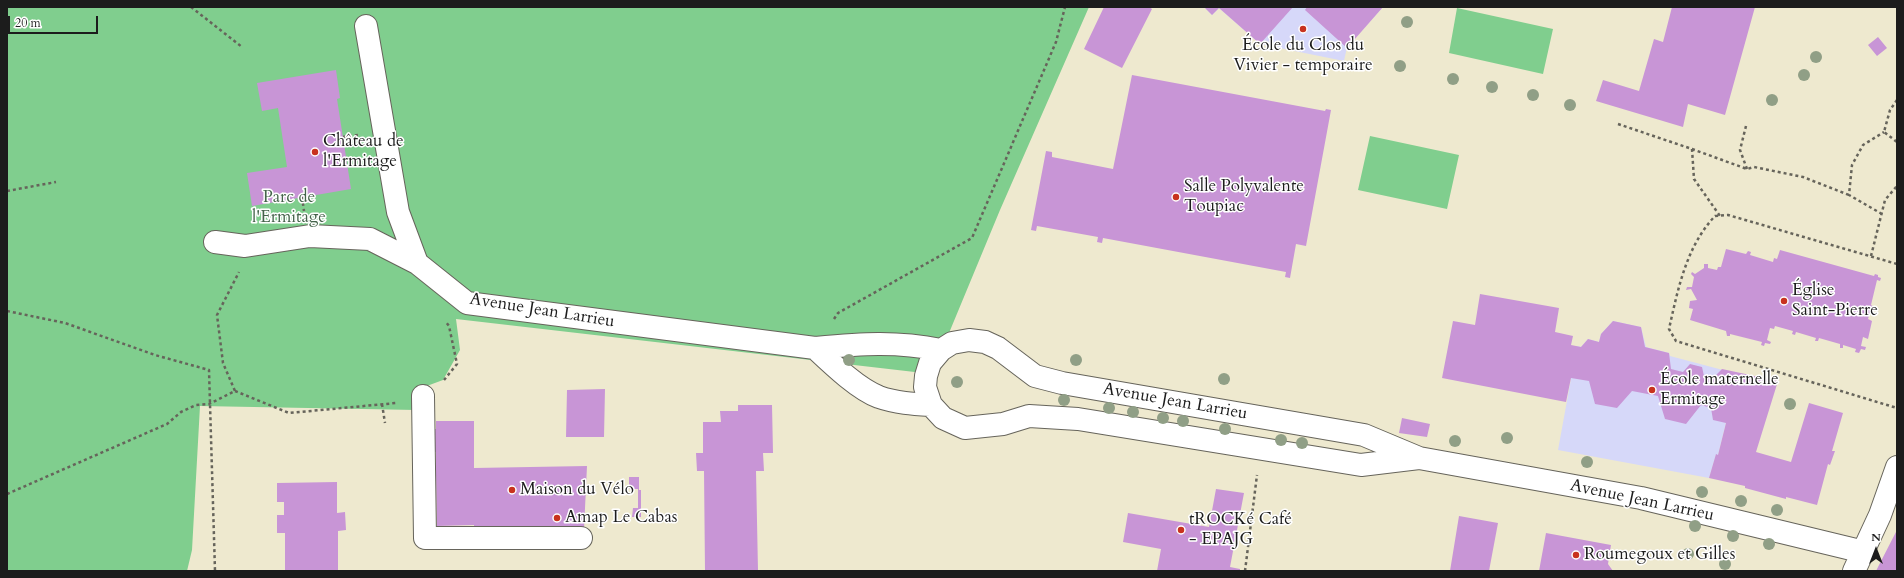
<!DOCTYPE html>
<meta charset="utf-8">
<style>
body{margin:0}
#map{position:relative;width:1904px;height:578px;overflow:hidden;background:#eee9cf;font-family:Cardo,serif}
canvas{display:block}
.frame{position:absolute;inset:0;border:8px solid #1c1c1c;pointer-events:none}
.north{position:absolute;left:1856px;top:530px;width:40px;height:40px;-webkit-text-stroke:3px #fff;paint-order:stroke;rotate:0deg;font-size:11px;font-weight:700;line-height:16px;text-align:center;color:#1c1c1c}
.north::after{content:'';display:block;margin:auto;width:14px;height:18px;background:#1c1c1c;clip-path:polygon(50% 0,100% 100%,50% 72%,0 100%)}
.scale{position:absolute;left:8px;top:16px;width:90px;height:18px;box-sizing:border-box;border:2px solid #1c1c1c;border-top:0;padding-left:5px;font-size:12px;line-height:14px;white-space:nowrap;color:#1c1c1c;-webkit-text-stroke:3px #fff;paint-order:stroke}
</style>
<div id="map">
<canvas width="1904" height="578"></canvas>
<div class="frame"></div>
<div class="north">N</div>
<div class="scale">20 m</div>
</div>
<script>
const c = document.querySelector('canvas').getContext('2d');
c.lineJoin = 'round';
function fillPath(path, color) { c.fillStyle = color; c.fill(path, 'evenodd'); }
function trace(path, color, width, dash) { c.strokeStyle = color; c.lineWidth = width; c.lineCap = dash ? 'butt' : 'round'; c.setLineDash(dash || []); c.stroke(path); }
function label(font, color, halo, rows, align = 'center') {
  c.font = font + ' Cardo,serif'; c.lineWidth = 3; c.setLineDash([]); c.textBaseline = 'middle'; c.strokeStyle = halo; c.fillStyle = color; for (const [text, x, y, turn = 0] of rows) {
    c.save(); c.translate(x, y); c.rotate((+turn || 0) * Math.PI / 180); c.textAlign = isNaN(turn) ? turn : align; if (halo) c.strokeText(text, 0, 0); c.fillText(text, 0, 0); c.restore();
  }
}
fillPath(new Path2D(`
 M1204,7H1383L1347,47L1344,61L1260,44L1219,8L1212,15Z
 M1613,321L1641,327L1646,347L1669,353L1670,356L1738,374L1718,455H1716L1709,478L1558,450L1577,346L1581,347L1588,339L1599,342L1601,334Z`), '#d6d8f9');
fillPath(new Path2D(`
 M7,7H1089L1000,210L932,374L456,319L460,350L443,380L416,390V410L200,406L192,550L187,571H7Z
 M1457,8L1553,29L1543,74L1449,53Z
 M1370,136L1459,155L1447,209L1358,190Z`), '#80ce8e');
fillPath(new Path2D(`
 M1104,7H1149L1152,9L1122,68L1084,49Z
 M1204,7H1293L1260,44L1219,8L1212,15Z
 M1307,7H1383L1347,48L1305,10Z
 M1672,7H1755L1725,115L1688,104L1683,127L1596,101L1603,80L1639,91L1654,39L1663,42Z
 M1878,37L1887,48L1877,56L1868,45Z
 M336,70L340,98L337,99L351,189L252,206L247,173L287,167L278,108L262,111L257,83Z
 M1132,75L1325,111L1326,109L1331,110L1306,246L1296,244L1290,278L1285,277L1286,272L1103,238L1102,243L1097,242L1098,237L1037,226L1036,231L1031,230L1046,151L1052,152V157L1113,169Z
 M1726,249L1746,254L1748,251L1751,252L1750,255L1773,262L1774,258L1777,259L1780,250L1874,276L1875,274L1878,275V277L1881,278L1880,281L1877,280L1871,305L1874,307V310L1871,309L1868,319L1872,321L1868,339L1863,337L1861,346L1866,347L1865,350L1861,349L1859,353L1855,352L1856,349L1843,345V348H1840V344L1819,338L1818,341H1815L1816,338L1796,332L1795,335L1792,334L1793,331L1775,326L1774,329L1770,328L1767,340L1771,342L1770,344L1765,343L1764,346L1761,345L1762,342L1730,334V336H1727L1726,331L1690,320L1693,309L1689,308L1690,301L1697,300L1691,289L1686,290L1687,287H1692L1694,277L1691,274L1692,272L1695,274L1704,268V264H1708V268L1717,270L1718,267H1721Z
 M1480,294L1559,308L1555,332L1573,336L1571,345L1581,347L1588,339L1599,342L1601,334L1613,321L1641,327L1645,347L1669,353L1671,369L1683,372L1690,364L1702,367L1704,376L1713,378L1722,369L1778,381L1756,452L1791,462L1809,403L1843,413L1832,451H1835L1830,465L1828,464L1817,505L1786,497V499L1745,488V486L1709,478L1716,454L1718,455L1726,423L1713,420L1711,408L1701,405L1686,424L1665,419L1658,396L1632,391L1617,408L1595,404L1589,381L1571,378L1566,402L1442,378L1453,321L1475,325Z
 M605,389L604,437H566L567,390Z
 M738,405H772L773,453H763L764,471H756L758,571H705L704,471H697L696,453H703V422H721L720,411H738Z
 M1402,418L1430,424L1427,437L1399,433Z
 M436,421H474V468L587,466L584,529L474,531V525L437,526L436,475H430V469H436V452H429L430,429H436Z
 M629,477H639V490H641V517H632L633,508H638V489H629Z
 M337,482V513L345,512L346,530L338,531V571H285V533H277V515H284V502H277V483Z
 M1216,489L1244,493L1230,567L1240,569V571H1157L1161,549L1123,542L1128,513L1209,527Z
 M1459,516L1498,523L1489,571H1450Z
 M1897,530V571H1876L1879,565Z
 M1546,533L1611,545L1608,564L1613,571H1539Z`), '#c895d6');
const minor = new Path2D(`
 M366,26L398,212L417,263
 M215,242L245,246L310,236L370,239L417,263L467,303L815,348C861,344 895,341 941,350
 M969,340L985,342L998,348L1035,376L1062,383L1364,435L1419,458L1361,465L1078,419L1029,416L1003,424L965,428L943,418L931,405L925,387L926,376L930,363L941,350L952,343Z
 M815,348C832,364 858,389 879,397C896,403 914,404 931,405
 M423,396L425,538H581
 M1419,458L1641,498L1864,552
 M1854,571L1880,515L1897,467`);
trace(minor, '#66645b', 24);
trace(new Path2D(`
 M191,7L242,47
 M1897,100L1890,110L1884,132L1897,142
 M1618,124L1692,149L1694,179L1720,216
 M1746,126L1740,150L1747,169
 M343,137L358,135
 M1692,149L1747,169L1754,167L1803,177L1849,195
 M7,191L56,182
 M302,197L304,211
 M1882,214L1849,195L1852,165L1863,145L1884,132
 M1871,256L1885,200L1897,186
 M1897,264L1728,215L1715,216C1686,247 1678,289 1669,329L1676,341L1897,408
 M7,311L65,323L155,355L209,370L215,571
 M834,319L838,313L972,238L1056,42L1065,7
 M444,380L457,364L449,326L446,322
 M235,391L289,413L396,403
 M382,404L385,423
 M7,494L167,424L181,412L196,405L209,404L235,391L223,363L217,315L239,272
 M1245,571L1257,475`), '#66645b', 2.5, [3, 3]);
trace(minor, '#fff', 22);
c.fillStyle = '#909f86';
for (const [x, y] of [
 [1407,22],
 [1816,57],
 [1400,66],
 [1804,75],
 [1453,79],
 [1492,87],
 [1533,95],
 [1772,100],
 [1570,105],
 [849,360],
 [1076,360],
 [1224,379],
 [957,382],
 [1064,400],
 [1790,404],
 [1109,408],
 [1133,412],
 [1163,418],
 [1183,421],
 [1225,429],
 [1507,438],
 [1281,440],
 [1455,441],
 [1302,443],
 [1587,462],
 [1702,492],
 [1741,501],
 [1777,510],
 [1695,526],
 [1733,536],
 [1769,544],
 [1688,554],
 [1725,564]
]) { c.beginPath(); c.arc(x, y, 6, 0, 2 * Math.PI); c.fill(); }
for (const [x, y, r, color] of [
 [1303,29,4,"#c8321e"],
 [315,152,4,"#c8321e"],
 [1176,197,4,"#c8321e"],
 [1784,301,4,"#c8321e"],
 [1652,390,4,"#c8321e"],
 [512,490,4,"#c8321e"],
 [557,518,4,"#c8321e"],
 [1181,530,4,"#c8321e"],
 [1576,555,4,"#c8321e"]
]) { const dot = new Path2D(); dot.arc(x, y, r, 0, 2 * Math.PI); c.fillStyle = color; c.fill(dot); trace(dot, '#fff', 1.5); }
label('17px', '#1c1c1c', '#fff', [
 ["École du Clos du",1303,46,"center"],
 ["Vivier - temporaire",1303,66,"center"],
 ["Château de",323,142],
 ["l'Ermitage",323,162],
 ["Salle Polyvalente",1184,187],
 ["Toupiac",1184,207],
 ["Église",1792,291],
 ["Saint-Pierre",1792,311],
 ["École maternelle",1660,380],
 ["Ermitage",1660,400],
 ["Maison du Vélo",520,490],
 ["Amap Le Cabas",565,518],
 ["tROCKé Café",1189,520],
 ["- EPAJG",1189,540],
 ["Roumegoux et Gilles",1584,555]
], 'left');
label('17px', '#44634a', '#fff', [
 ["Parc de",289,198],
 ["l'Ermitage",289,218]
]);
label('17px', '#1c1c1c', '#fff', [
 ["Avenue Jean Larrieu",542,311,9],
 ["Avenue Jean Larrieu",1175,402,10],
 ["Avenue Jean Larrieu",1642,501,12]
]);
</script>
